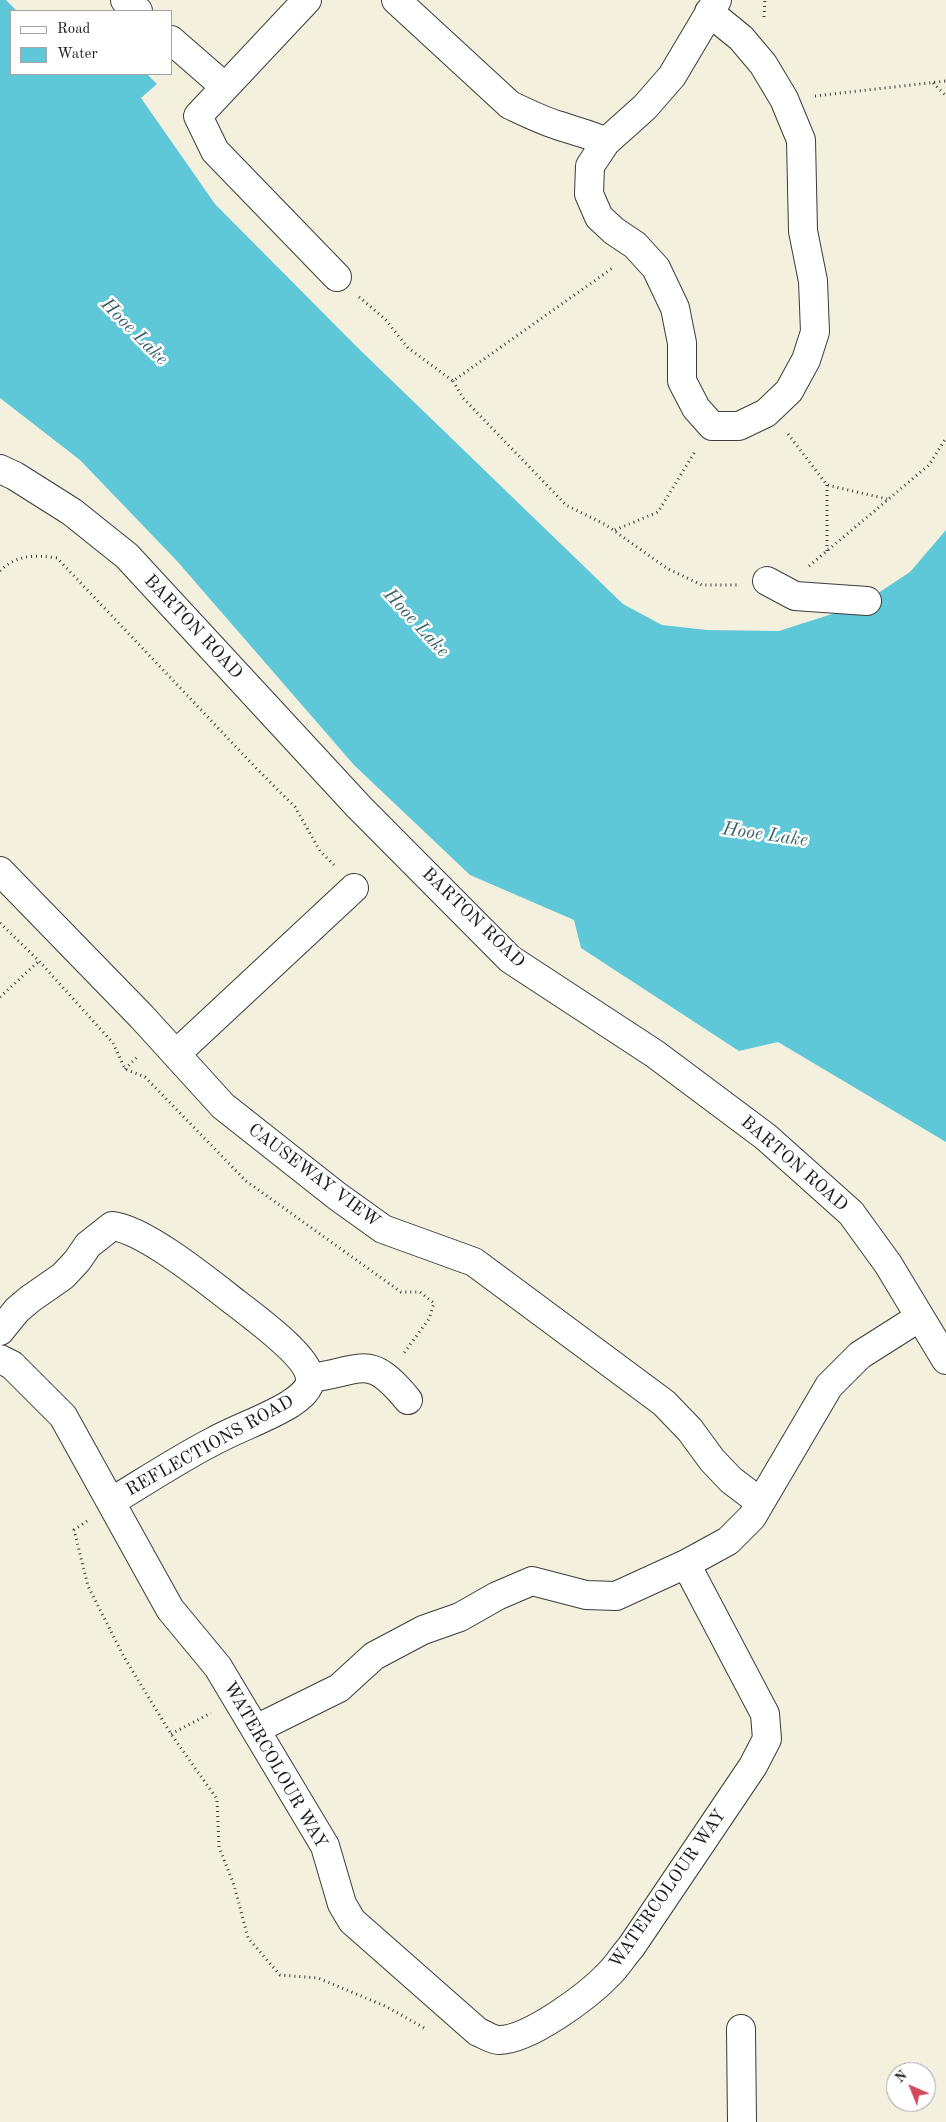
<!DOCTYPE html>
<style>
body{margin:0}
#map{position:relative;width:946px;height:2122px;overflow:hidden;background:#f4f0de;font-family:"Old Standard TT",serif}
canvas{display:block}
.legend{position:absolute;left:10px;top:10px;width:162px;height:65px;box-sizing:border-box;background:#fff;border:1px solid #a4a4a4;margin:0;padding:6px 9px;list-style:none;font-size:15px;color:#1c1c1c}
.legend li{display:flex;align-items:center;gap:10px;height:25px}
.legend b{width:25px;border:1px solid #a4a4a4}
.north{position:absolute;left:886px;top:2062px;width:50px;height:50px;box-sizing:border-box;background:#fff;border:1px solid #a4a4a4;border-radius:50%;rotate:316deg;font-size:14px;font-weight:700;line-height:20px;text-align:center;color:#1c1c1c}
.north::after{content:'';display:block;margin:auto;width:18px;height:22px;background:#d1495b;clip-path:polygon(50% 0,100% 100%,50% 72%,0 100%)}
</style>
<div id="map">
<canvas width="946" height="2122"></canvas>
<ul class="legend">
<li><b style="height:6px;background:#fff"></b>Road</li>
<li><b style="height:14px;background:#5ec8d8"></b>Water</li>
</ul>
<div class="north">N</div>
</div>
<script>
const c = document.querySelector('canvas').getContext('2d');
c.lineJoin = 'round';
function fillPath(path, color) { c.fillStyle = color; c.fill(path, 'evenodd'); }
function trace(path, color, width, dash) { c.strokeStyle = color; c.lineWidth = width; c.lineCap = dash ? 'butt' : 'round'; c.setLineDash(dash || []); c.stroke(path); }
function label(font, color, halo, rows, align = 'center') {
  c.font = font + ' "Old Standard TT",serif'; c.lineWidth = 5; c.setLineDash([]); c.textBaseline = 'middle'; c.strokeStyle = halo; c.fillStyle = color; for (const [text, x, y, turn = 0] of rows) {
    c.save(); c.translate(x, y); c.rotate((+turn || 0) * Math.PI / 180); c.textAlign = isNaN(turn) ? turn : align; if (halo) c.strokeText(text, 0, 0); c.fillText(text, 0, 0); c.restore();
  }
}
fillPath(new Path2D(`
 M0,0H6L17,11H11V74H147L157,84L141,98L215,204L357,347L623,604L662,625L707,630L779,631L860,605L910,572L946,530V1142L778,1042L739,1051L581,948L574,920L470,875L354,765L177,561L80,460L0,398Z`), '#5ec8d8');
const minor = new Path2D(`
 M125,0L138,11
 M307,0L198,116L215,151L337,277
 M396,0L510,105C525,112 541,120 557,125C574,131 590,134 606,142
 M709,12L741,38L763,64L784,99L801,140L803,231L813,281L815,332L806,360L789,391L766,413L739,426H712L696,408L682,381V343L675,308L656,268L635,245L614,231L599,217L589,194L590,166L606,142L645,107L672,76L717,0
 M171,40L225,87
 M0,469L15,476L72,512L127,556L359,807L510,959L655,1054L766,1137L851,1213L888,1264L946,1360
 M767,581L795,596L867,601
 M0,871L142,1017L223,1106L337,1196L383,1229L474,1262L664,1403L690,1430L712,1460L731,1480L760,1502
 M177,1053L354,888
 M0,1331L17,1310L30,1299L63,1276L77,1261L88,1245L112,1226C144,1229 209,1282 236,1303C254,1317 308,1356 310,1378C311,1389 299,1398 290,1404C266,1419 237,1428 212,1442C177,1460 144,1482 111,1502
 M0,1359L12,1365L63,1416L170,1609L218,1667L325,1846L342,1904L352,1921L478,2032C484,2034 492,2040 499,2040C529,2040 588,1996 609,1974C617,1966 623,1956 631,1947L753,1766L767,1739L765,1714L686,1564
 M310,1378C363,1371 369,1352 408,1400
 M256,1729L339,1688L374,1656L423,1630L460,1617L497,1596L532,1581L586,1595L616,1596L686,1564L728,1541L752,1517L829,1386L860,1355L920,1317
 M741,2029L742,2122`);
trace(minor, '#3c3c39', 30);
trace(new Path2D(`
 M764,17L765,0
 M933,83L946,96
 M815,96L946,81
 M359,297L385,319L408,348L453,381L614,267
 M453,381L463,398L566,505L606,525L668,569L702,585H737
 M788,434L827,485L887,499
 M827,485V551
 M615,530L658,512L696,450
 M809,566L929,465L946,438
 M0,571C17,554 35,555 57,558L257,769L295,807L320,851L334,865
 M0,923L39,961L113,1043L125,1069L145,1077L246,1181L401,1292H420L434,1303L429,1319L404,1353
 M0,997L39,961
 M125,1069L137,1057
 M87,1521L74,1530L88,1586L124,1657L171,1734L217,1799L219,1847L234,1885L248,1938L280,1975L318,1978L385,2006L426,2029
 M171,1734L211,1713`), '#3c3c39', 3, [1, 4]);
trace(minor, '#fff', 28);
label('18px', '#1c1c1c', '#fff', [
 ["BARTON ROAD",193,627,47],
 ["BARTON ROAD",473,918,44],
 ["BARTON ROAD",794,1164,41],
 ["CAUSEWAY VIEW",314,1176,37],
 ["REFLECTIONS ROAD",210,1446,-29],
 ["WATERCOLOUR WAY",275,1765,60],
 ["WATERCOLOUR WAY",668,1889,-55]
]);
label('italic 19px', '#366167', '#fff', [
 ["Hooe Lake",134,332,45],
 ["Hooe Lake",416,623,47],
 ["Hooe Lake",765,835,8]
]);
</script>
